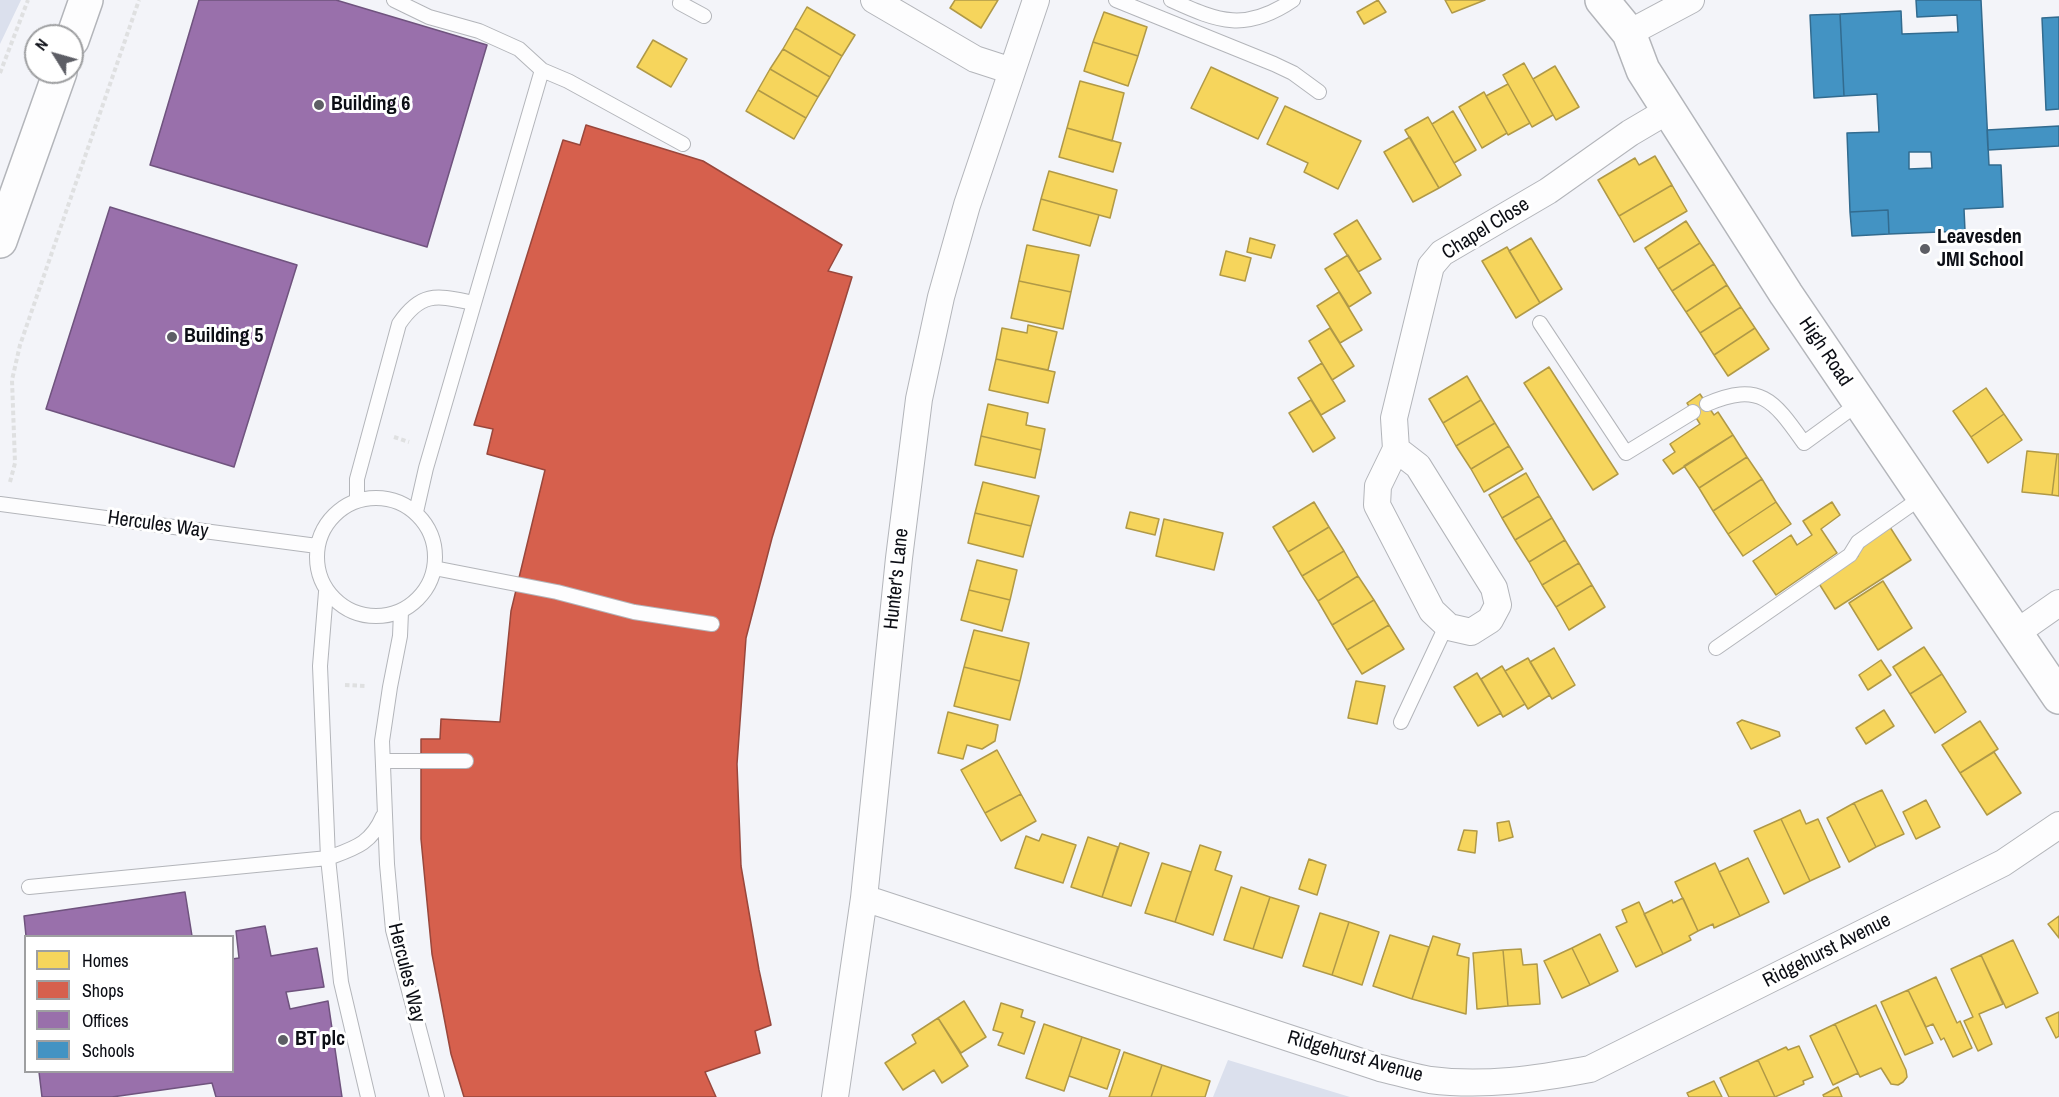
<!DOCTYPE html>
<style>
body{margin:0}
#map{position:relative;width:2059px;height:1097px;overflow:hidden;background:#f3f4f9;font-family:"Archivo Narrow",sans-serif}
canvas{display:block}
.legend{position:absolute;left:24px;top:935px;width:210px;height:138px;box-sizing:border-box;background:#fff;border:2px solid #9e9fa1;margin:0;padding:8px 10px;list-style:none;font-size:18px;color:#0c0e15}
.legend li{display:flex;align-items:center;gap:12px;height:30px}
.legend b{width:30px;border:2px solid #9e9fa1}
.north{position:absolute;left:24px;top:24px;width:60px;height:60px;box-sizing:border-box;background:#fff;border:2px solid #9e9fa1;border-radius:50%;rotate:307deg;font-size:16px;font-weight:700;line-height:24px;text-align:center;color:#0c0e15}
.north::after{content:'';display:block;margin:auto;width:21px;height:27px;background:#5d5e65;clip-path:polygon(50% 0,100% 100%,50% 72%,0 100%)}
</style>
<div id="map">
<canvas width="2059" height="1097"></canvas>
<ul class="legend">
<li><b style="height:16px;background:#f6d55c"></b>Homes</li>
<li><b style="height:16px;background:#d6604d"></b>Shops</li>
<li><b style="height:16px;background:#9970ab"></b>Offices</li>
<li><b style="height:16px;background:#4393c3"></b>Schools</li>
</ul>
<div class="north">N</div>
</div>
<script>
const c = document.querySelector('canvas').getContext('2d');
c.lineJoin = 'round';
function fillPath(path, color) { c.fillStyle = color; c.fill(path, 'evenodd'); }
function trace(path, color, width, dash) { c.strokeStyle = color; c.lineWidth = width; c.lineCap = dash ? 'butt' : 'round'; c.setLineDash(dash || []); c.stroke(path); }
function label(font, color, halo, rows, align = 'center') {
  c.font = font + ' "Archivo Narrow",sans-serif'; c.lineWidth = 6; c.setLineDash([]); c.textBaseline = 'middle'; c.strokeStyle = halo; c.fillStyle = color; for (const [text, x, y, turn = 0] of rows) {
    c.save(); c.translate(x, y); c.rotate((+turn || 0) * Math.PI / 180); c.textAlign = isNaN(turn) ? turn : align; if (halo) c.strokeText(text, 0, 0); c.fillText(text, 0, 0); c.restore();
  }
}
fillPath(new Path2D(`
 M0,0H21L0,44Z
 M1228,1060L1350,1097H1213Z`), '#dbe0ed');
const homes = new Path2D(`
 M955,0H998L981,28L950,8Z
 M1378,0L1386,12L1364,24L1357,12Z
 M1445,0H1485L1452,13Z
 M807,7L855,35L842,56L795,28Z
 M1104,12L1147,27L1138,56L1093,42Z
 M795,28L842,56L830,77L783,49Z
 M653,40L687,59L671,87L637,67Z
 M1093,42L1138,56L1128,86L1084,71Z
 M783,49L830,77L818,97L770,69Z
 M1524,63L1553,115L1532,127L1503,75Z
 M1555,66L1579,107L1556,120L1533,79Z
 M1211,67L1278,98L1258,139L1191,108Z
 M770,69L818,97L806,118L758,90Z
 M1080,81L1124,93L1112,141L1067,128Z
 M1508,84L1530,123L1508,135L1486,96Z
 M758,90L806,118L794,139L746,111Z
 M1484,92L1507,133L1482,148L1459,107Z
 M1285,106L1361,141L1338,189L1304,172L1308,163L1267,144Z
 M1453,111L1476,150L1454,163L1432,124Z
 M1428,117L1461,175L1439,188L1405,130Z
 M1067,128L1121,143L1113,172L1059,157Z
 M1410,137L1439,188L1413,202L1384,152Z
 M1655,156L1672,185L1619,216L1598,180L1635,158L1639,165Z
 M1049,171L1117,190L1110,218L1041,199Z
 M1672,185L1687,211L1634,242L1619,216Z
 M1041,199L1099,215L1090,246L1033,230Z
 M1357,220L1381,259L1358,272L1334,234Z
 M1686,221L1700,243L1658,269L1645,248Z
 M1250,238L1275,245L1271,258L1247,252Z
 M1531,238L1562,289L1540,303L1509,251Z
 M1700,243L1714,264L1672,291L1658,269Z
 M1027,245L1079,255L1071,292L1019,281Z
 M1507,247L1540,303L1516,318L1482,261Z
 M1226,251L1251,258L1245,281L1220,275Z
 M1348,255L1371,293L1349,307L1325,269Z
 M1714,264L1727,285L1686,312L1672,291Z
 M1019,281L1071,292L1063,329L1011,318Z
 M1727,285L1741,307L1700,333L1686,312Z
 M1339,292L1362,330L1340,343L1317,306Z
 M1741,307L1755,328L1714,355L1700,333Z
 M1028,325L1057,332L1048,370L996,359L1002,328L1027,333Z
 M1330,328L1354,366L1332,380L1309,341Z
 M1755,328L1769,349L1728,376L1714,355Z
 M996,359L1055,372L1048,403L989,390Z
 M1322,363L1345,401L1321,415L1298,378Z
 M1549,367L1618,474L1593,490L1524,383Z
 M1467,376L1481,400L1443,423L1429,399Z
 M1986,388L2004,414L1971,437L1953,411Z
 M1700,394L1714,415L1718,412L1733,435L1673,474L1663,460L1675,452L1670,444L1700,424L1687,403Z
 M1311,400L1335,438L1313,452L1289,413Z
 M1481,400L1495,423L1456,446L1443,423Z
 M988,404L1028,413L1026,425L1045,429L1041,450L981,436Z
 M2004,414L2022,440L1988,463L1971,437Z
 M1495,423L1509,446L1471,469L1456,446Z
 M1733,435L1747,457L1699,488L1684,466Z
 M981,436L1041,450L1035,478L975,465Z
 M1509,446L1523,469L1484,492L1471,469Z
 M2027,451L2057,454L2052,495L2022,492Z
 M2057,454H2059V496L2052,495Z
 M1747,457L1762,479L1713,511L1699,488Z
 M1526,473L1539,496L1502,518L1489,495Z
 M1762,479L1776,502L1728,534L1713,511Z
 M983,482L1039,496L1031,526L975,513Z
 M1539,496L1552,518L1515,540L1502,518Z
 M1314,502L1329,527L1288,552L1273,527Z
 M1776,502L1791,524L1743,556L1728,534Z
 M1832,502L1840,515L1821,529L1837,553L1776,595L1753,561L1791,535L1797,545L1812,535L1803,521Z
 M1130,512L1159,519L1155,535L1126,528Z
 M975,513L1031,526L1023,557L968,543Z
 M1552,518L1565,540L1529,562L1515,540Z
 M1164,519L1223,533L1214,570L1156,556Z
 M1888,524L1911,560L1835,609L1818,582L1858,556L1854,550Z
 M1329,527L1344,551L1302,576L1288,552Z
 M1565,540L1579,563L1542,585L1529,562Z
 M1344,551L1358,576L1318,601L1302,576Z
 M977,560L1017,570L1010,600L969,590Z
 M1579,563L1592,585L1556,607L1542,585Z
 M1358,576L1374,600L1332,625L1318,601Z
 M1883,581L1912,628L1878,650L1849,603Z
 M1592,585L1605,607L1569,630L1556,607Z
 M969,590L1010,600L1002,631L961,620Z
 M1374,600L1389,625L1347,650L1332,625Z
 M1389,625L1404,649L1362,674L1347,650Z
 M974,630L1029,643L1020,681L964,667Z
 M1924,647L1942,674L1910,694L1893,667Z
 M1554,648L1575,685L1552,699L1530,662Z
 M1528,658L1550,695L1528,709L1505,671Z
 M1881,660L1891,675L1868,690L1859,675Z
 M1502,666L1525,704L1503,717L1481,679Z
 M964,667L1020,681L1010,720L954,706Z
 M1477,673L1501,713L1478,726L1454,687Z
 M1942,674L1966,712L1935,733L1910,694Z
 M1356,681L1385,686L1377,724L1348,718Z
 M1884,710L1894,726L1866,744L1856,728Z
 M948,712L998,725L995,741L982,749L967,745L963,759L938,753Z
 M1742,720L1779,732L1780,736L1751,749L1737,723Z
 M1980,721L1998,749L1960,773L1942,745Z
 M997,750L1021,794L985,813L961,770Z
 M1994,752L2021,793L1987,815L1960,773Z
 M1882,790L1904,834L1876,847L1854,803Z
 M1021,794L1036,821L1001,841L985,813Z
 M1926,800L1940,827L1916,839L1903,812Z
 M1854,803L1876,847L1849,862L1827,818Z
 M1800,810L1806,824L1818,819L1840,867L1810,881L1781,819Z
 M1781,819L1810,881L1784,894L1754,831Z
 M1509,821L1513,837L1499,841L1497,823Z
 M1464,830L1477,831L1475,853L1458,850Z
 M1042,834L1076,845L1063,883L1015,868L1026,836L1039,841Z
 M1088,837L1118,847L1102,897L1071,887Z
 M1120,843L1149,853L1131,906L1102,897Z
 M1200,845L1221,852L1215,870L1232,876L1213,935L1175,922Z
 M1748,858L1769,902L1740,916L1719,872Z
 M1309,859L1326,865L1317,895L1299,889Z
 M1162,863L1191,872L1175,922L1145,913Z
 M1715,863L1740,916L1714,928L1713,924L1698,931L1675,882Z
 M1241,887L1270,897L1253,949L1224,940Z
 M1270,897L1299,906L1282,958L1253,949Z
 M1683,898L1698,931L1689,936L1691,940L1663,954L1644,914L1672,900L1673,903Z
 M1639,902L1663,954L1636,967L1616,927L1627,922L1622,910Z
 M1320,913L1349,922L1332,975L1303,966Z
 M2059,916V938L2048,924Z
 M1349,922L1379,932L1362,985L1332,975Z
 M1600,934L1618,971L1590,985L1572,948Z
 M1390,935L1429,947L1412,999L1373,986Z
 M1433,936L1460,944L1457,955L1469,958L1466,1014L1412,999Z
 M2013,940L2038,993L2006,1008L1981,955Z
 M1572,948L1590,985L1562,998L1544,961Z
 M1521,949L1523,965L1537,964L1540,1004L1508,1006L1503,950Z
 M1503,950L1508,1006L1477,1009L1473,953Z
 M1981,955L2003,1004L1979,1014L1992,1044L1978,1051L1964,1021L1973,1017L1951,969Z
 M1936,977L1957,1023L1960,1021L1972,1048L1953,1057L1944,1038L1941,1040L1933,1024L1926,1027L1908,990Z
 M1908,990L1933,1043L1905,1055L1881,1002Z
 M964,1001L986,1037L961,1053L938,1018Z
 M1001,1003L1023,1010L1021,1017L1035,1022L1024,1054L998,1045L1003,1033L993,1030Z
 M1876,1005L1906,1070L1907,1077L1903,1082L1898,1085L1891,1084L1881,1068L1860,1077L1835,1024Z
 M2059,1012V1036L2056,1038L2046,1018Z
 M938,1018L968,1066L942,1083L934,1070L903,1090L885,1063L916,1043L912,1035Z
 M1044,1024L1082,1037L1064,1091L1026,1078Z
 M1835,1024L1858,1073L1833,1085L1810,1036Z
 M1082,1037L1120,1050L1107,1089L1069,1076Z
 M1799,1046L1813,1077L1803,1081L1804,1084L1775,1097L1758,1060L1786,1047L1788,1050Z
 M1124,1052L1162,1065L1151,1097H1109Z
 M1758,1060L1775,1097H1729L1720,1078Z
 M1162,1065L1210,1081L1205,1097H1151Z
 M1714,1081L1722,1097H1689L1687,1093Z
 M1838,1087L1842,1097H1824L1823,1095Z`);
fillPath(homes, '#f6d55c');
trace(homes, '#b09947', 1.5);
const shops = new Path2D(`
 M586,125L703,161L842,245L828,271L852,277L772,538L746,638L737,764L741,866L759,970L771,1025L755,1031L760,1053L705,1072L716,1097H464L451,1054L432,954L421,839V739H440L441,719L500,722L511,611L545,470L487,454L493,429L474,425L563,140L580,145Z`);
fillPath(shops, '#d6604d');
trace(shops, '#99473c', 1.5);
const offices = new Path2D(`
 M199,0H336L487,45L427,247L150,165Z
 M110,207L297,265L234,467L46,409Z
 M185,892L192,936H26L24,916Z
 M265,926L271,956L317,948L324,987L286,992L290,1009L328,1001L342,1097H216L212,1083L112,1097H42L39,1072H232V959L239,958L236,931Z`);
fillPath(offices, '#9970ab');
trace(offices, '#6f537e', 1.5);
const schools = new Path2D(`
 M1916,0H1981L1989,165H2001L2003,207L1964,209L1965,231L1889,234L1888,210L1850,212L1847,133L1879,132L1877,94L1844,96L1840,14L1901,11L1902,34L1958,32L1957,15L1917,17ZM1909,152H1931L1932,168L1909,169Z
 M1840,14L1844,96L1814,98L1810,15Z
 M2059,17V109L2046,110L2042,18Z
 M2059,126V146L1988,150L1987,130Z
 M1888,210L1889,234L1852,236L1850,212Z`);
fillPath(schools, '#4393c3');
trace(schools, '#326b8f', 1.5);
const service = new Path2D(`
 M394,0L429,17L479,31L519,49L542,70L568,81L683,144
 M681,0L680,3L704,16
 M1116,0L1274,64L1293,73L1319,92
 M1171,0C1219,22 1246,32 1293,0
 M1540,323L1626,453L1693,412
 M1707,404C1761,381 1774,401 1804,443L1859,403
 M317 557a59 59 0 1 1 118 0a59 59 0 1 1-118 0Z
 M357,501V479L399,324C422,290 438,296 474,303
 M0,504L317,546
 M416,512L426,468L542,70
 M434,568L557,592L634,612L712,624
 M326,592L320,666L328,858L341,982L368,1097
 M401,612L400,636L390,687L382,741L387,864L393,930L437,1097
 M1716,648L1850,555L1858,542L1922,497
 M1401,722L1447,624
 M383,761H466
 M29,887L328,858C355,848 371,844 383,816`);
const minor = new Path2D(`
 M874,0L975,59L1012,71
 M1629,33L1691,0
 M1396,449L1418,466L1494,588L1498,605L1490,620L1471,632L1449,627L1432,611L1377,505L1378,486L1396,449L1394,418L1431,266L1442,253L1548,191L1630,133L1669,110
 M2016,633L2059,603
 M864,898L1380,1068C1397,1072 1413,1077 1430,1080C1484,1087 1537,1079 1590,1069L2003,863L2059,825
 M835,1097L864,898L899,558L919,399L941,297L967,205L1036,0`);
const tertiary = new Path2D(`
 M1602,0L1629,33L1643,70L1786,294L2059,697
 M72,40L86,0
 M0,241L60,72`);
trace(service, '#b3b5ba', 16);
trace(minor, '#b3b5ba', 28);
trace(tertiary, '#b3b5ba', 36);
trace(new Path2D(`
 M0,73L28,0
 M394,437L409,442
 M10,482L15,463L12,380L20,345L139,0
 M345,685L366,686`), '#dfe0e1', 4, [4.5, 3]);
trace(service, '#fdfdfe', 14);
trace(minor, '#fdfdfe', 26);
trace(tertiary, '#fdfdfe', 33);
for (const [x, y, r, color] of [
 [319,105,6,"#5d5e65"],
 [1925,249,6,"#5d5e65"],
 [172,337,6,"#5d5e65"],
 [283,1040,6,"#5d5e65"]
]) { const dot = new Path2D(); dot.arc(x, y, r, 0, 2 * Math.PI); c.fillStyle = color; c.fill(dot); trace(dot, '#fff', 2); }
label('bold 20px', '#0c0e15', '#fff', [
 ["Building 6",331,105],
 ["Leavesden",1937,238],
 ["JMI School",1937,261],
 ["Building 5",184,337],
 ["BT plc",295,1040]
], 'left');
label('20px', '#0c0e15', '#fff', [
 ["Chapel Close",1486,229,-32],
 ["High Road",1825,352,56],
 ["Hercules Way",158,525,8],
 ["Hunter's Lane",897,579,-84],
 ["Ridgehurst Avenue",1827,951,-27],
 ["Hercules Way",406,973,76],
 ["Ridgehurst Avenue",1355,1057,16]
]);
</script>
